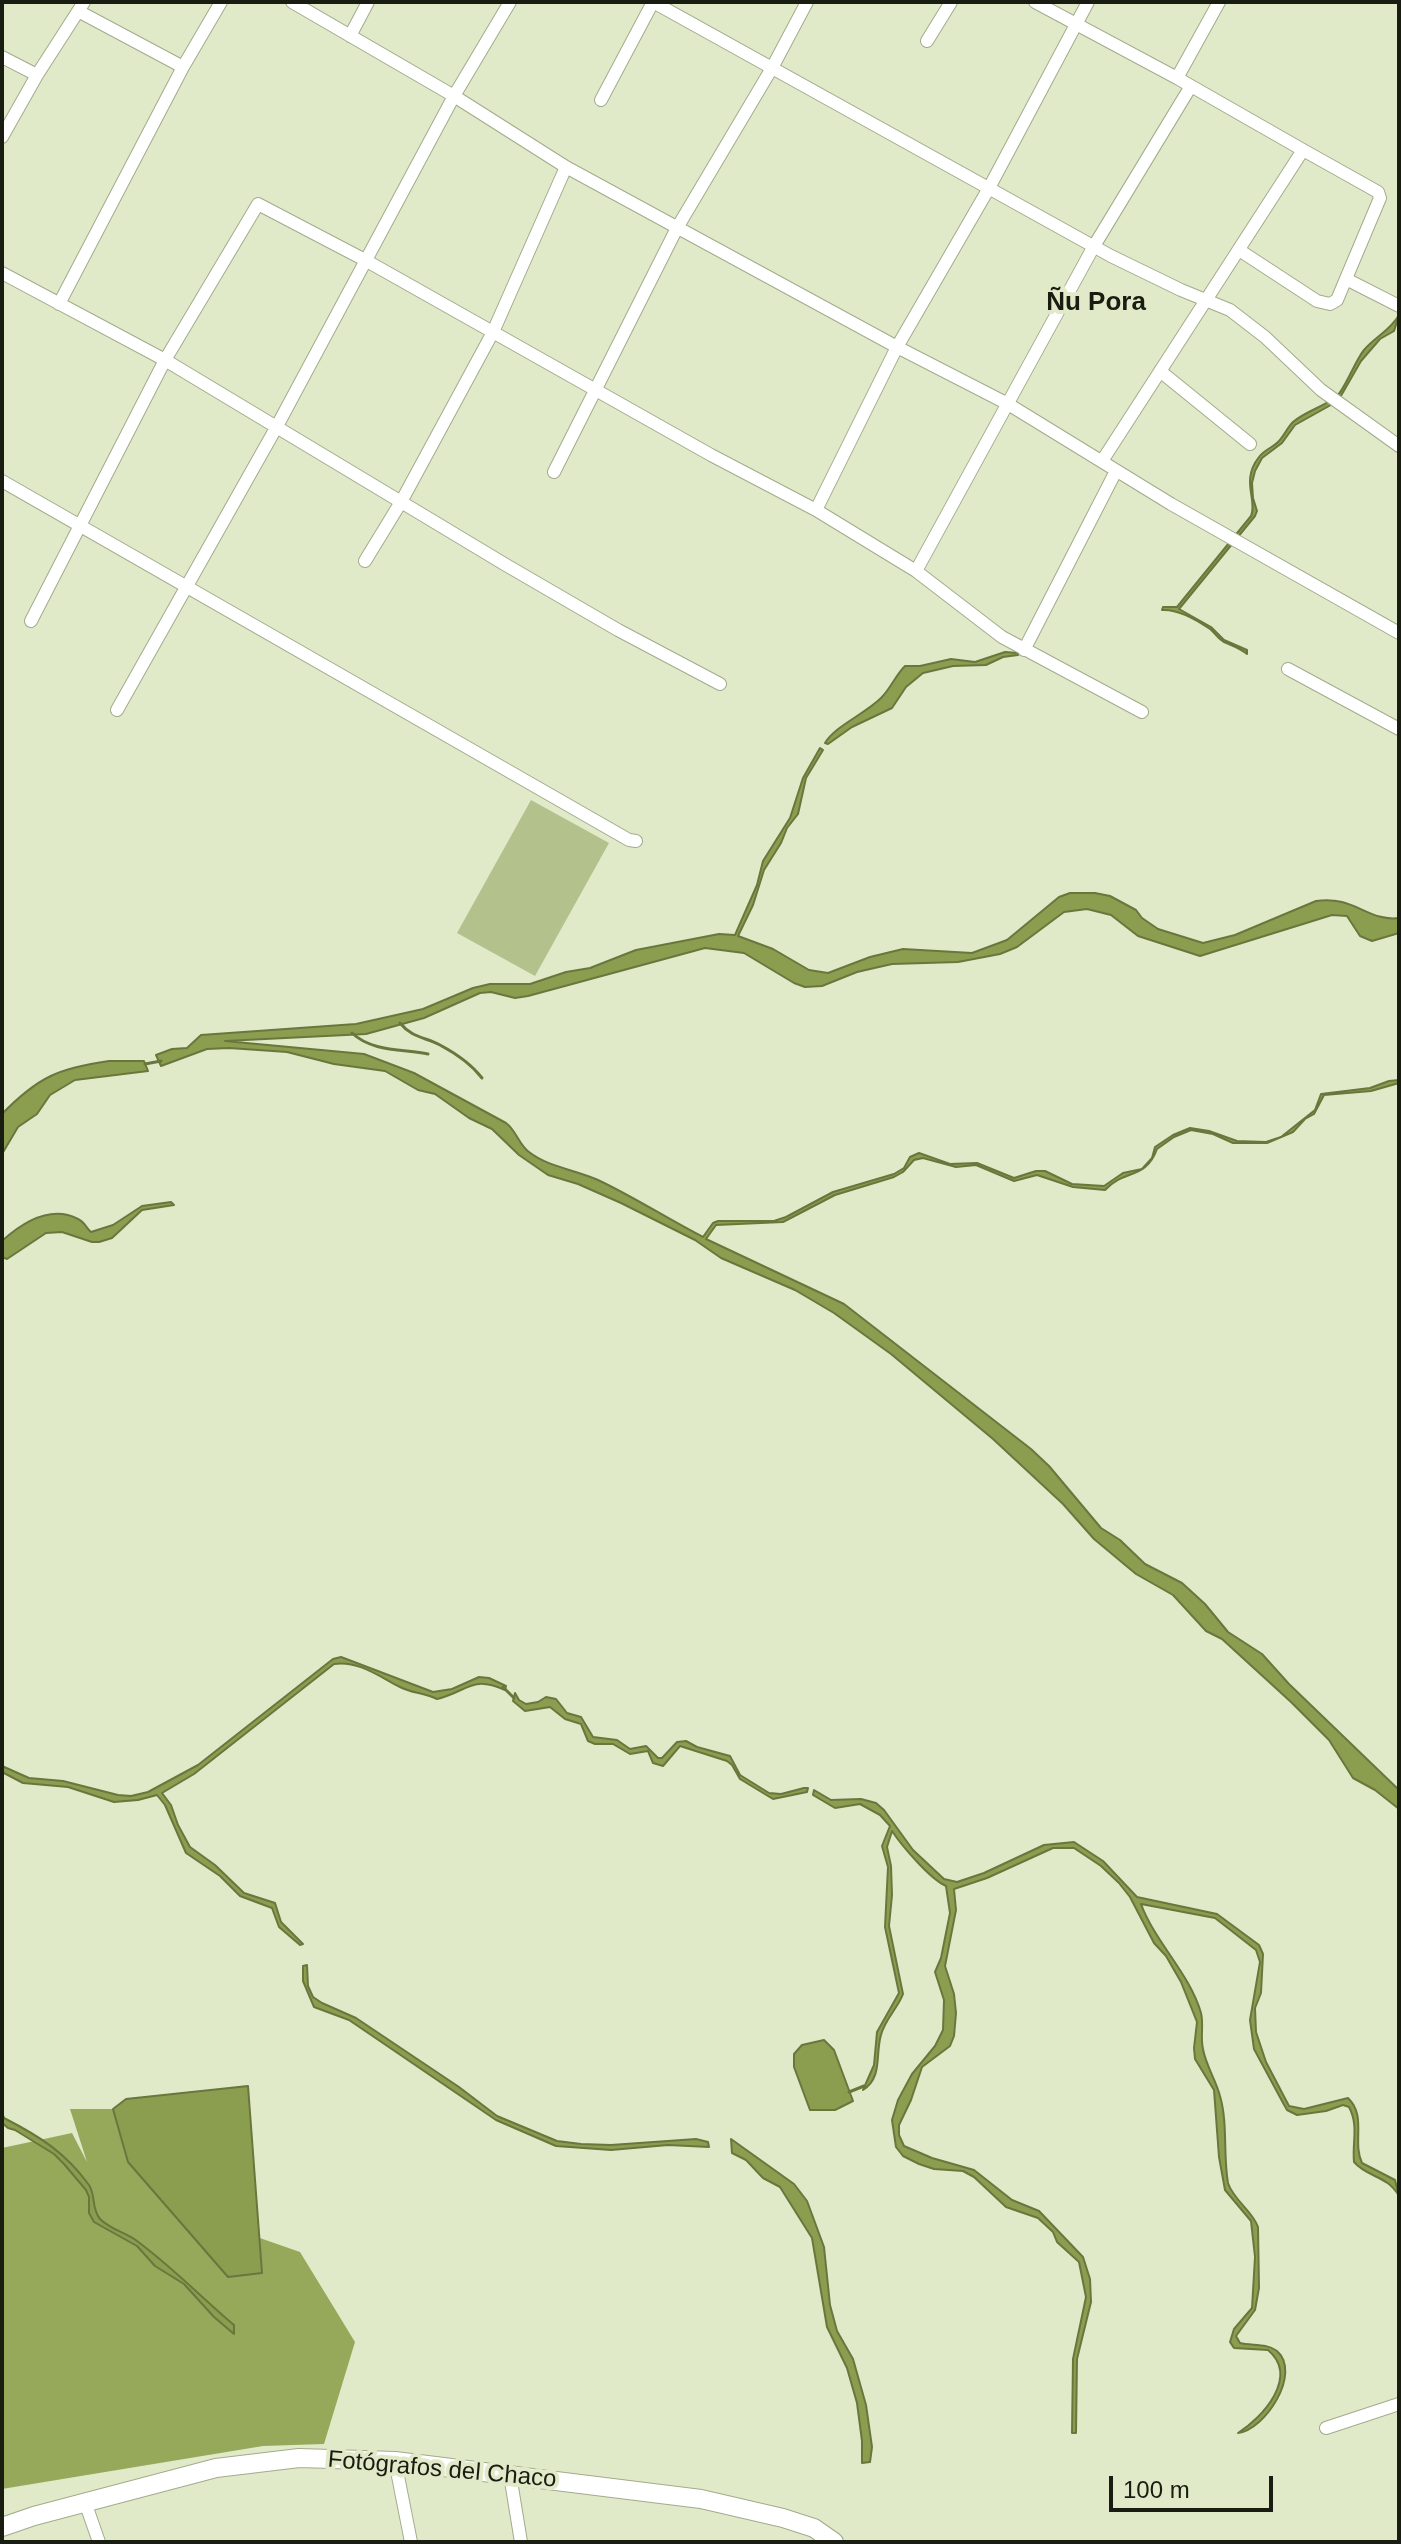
<!DOCTYPE html>
<meta charset="utf-8">
<style>
body{margin:0}
#map{position:relative;width:1401px;height:2544px;overflow:hidden;background:#e0eac9;font-family:Arial,sans-serif}
canvas{display:block}
.frame{position:absolute;inset:0;border:4px solid #191c11;pointer-events:none}
.scale{position:absolute;left:1109px;top:2476px;width:164px;height:36px;box-sizing:border-box;border:4px solid #191c11;border-top:0;padding-left:10px;font-size:24px;line-height:28px;white-space:nowrap;color:#191c11;-webkit-text-stroke:6px #e0eac9;paint-order:stroke}
</style>
<div id="map">
<canvas width="1401" height="2544"></canvas>
<div class="frame"></div>
<div class="scale">100 m</div>
</div>
<script>
const c = document.querySelector('canvas').getContext('2d');
c.lineJoin = 'round';
function fillPath(path, color) { c.fillStyle = color; c.fill(path, 'evenodd'); }
function trace(path, color, width, dash) { c.strokeStyle = color; c.lineWidth = width; c.lineCap = dash ? 'butt' : 'round'; c.setLineDash(dash || []); c.stroke(path); }
function label(font, color, halo, rows, align = 'center') {
  c.font = font + ' Arial,sans-serif'; c.lineWidth = 8; c.setLineDash([]); c.textBaseline = 'middle'; c.strokeStyle = halo; c.fillStyle = color; for (const [text, x, y, turn = 0] of rows) {
    c.save(); c.translate(x, y); c.rotate((+turn || 0) * Math.PI / 180); c.textAlign = isNaN(turn) ? turn : align; if (halo) c.strokeText(text, 0, 0); c.fillText(text, 0, 0); c.restore();
  }
}
fillPath(new Path2D(`
 M531,800L609,843L535,976L457,933Z`), '#b3c18d');
fillPath(new Path2D(`
 M70,2109H113L128,2162L165,2205L300,2252L355,2342L324,2444L263,2446L2,2489V2148L72,2133L87,2162Z`), '#96a95b');
const water = new Path2D(`
 M1399,315L1394,331L1380,339L1361,361L1338,401L1295,425L1282,443L1262,458L1255,471L1252,483L1253,498L1257,511L1255,516L1179,609L1211,627L1224,640L1247,650V654C1240,648 1233,646 1224,642C1218,639 1215,633 1210,629C1197,620 1177,609 1162,610L1163,607H1177L1251,516C1258,500 1240,481 1259,457C1264,450 1272,448 1278,442C1284,436 1287,428 1293,422C1306,411 1323,407 1336,397C1344,391 1355,361 1364,350C1376,336 1390,331 1399,315Z
 M1005,652L1018,653V655L1003,657L986,665L953,666L923,673L906,687L892,708L852,727L828,744L825,743C835,726 865,714 881,698C891,688 895,676 905,666H920L951,659L975,662Z
 M820,748L823,750L806,778L798,814L787,828L781,843L764,870L753,905L738,936L773,949L809,970L828,973L870,957L903,949L972,953L1007,940L1059,897L1070,893H1095L1110,896L1136,910L1142,918L1158,929L1203,943L1235,935L1316,901C1354,895 1368,922 1399,918V933L1372,941L1360,936L1347,916L1332,915L1200,956L1138,936L1111,915L1087,909L1064,912L1017,947L1000,954L958,962L892,964L857,972L822,986L805,987L794,983L744,953L705,948L528,996L515,998L491,992L480,993L424,1018L366,1034L225,1041L364,1054L414,1073L506,1123C516,1130 519,1145 529,1152C548,1167 576,1170 598,1180C634,1197 668,1219 703,1237L713,1223L718,1221H774L786,1217L833,1192L894,1174L904,1168L910,1157L919,1153L950,1164L977,1163L1014,1178L1036,1171H1045L1072,1184L1104,1186L1123,1173L1142,1169L1152,1158L1155,1147L1173,1135L1190,1128L1209,1131L1237,1141L1266,1142L1281,1137L1315,1110L1321,1094L1370,1088L1389,1081L1399,1080V1083L1371,1091L1324,1095L1314,1114L1305,1119L1293,1132L1267,1143H1233L1213,1134L1191,1130L1174,1137L1157,1149C1146,1180 1124,1169 1105,1190L1073,1187L1037,1175L1014,1181L976,1165L956,1167L923,1158L914,1160L903,1172L894,1177L835,1195L783,1222L716,1225L706,1239L844,1304L1031,1449L1049,1466L1101,1528L1120,1540L1145,1564L1182,1583L1205,1604L1228,1632L1262,1654L1289,1684L1399,1790V1809L1375,1790L1353,1778L1329,1740L1291,1702L1222,1639L1206,1631L1173,1595L1136,1574L1094,1539L1063,1504L993,1439L891,1354L834,1313L795,1290L721,1258L695,1240L621,1203L578,1184L548,1175L519,1155L492,1129L469,1118L435,1094L418,1090L385,1071L334,1064L287,1052L229,1048L207,1049L161,1066L156,1055L172,1049L187,1048L201,1035L356,1024L423,1009L473,988L490,984H530L566,972L590,968L636,950L719,934L735,935L757,885L763,861L790,818L803,778Z
 M109,1061H144L148,1071L75,1080L50,1095L37,1114L18,1127L2,1154V1114C38,1077 59,1068 109,1061Z
 M171,1202L174,1205L142,1210L112,1238L99,1242H92L62,1232L46,1233L7,1259L2,1257V1241C22,1223 51,1205 78,1219C85,1222 86,1228 91,1232L113,1225L142,1206Z
 M341,1657L433,1692L452,1689L479,1677L489,1678L506,1686L505,1690C471,1675 469,1691 437,1699C425,1693 411,1693 400,1687C380,1677 358,1660 334,1664L194,1774L162,1793L171,1805L178,1825L190,1847L215,1865L244,1893L275,1903L281,1922L303,1944L300,1945L279,1927L272,1908L240,1896L220,1876L186,1853L165,1805L157,1795L138,1800L114,1802L68,1787L23,1783L2,1772V1766L29,1778L63,1781L118,1795L131,1796L148,1792L198,1765L333,1659Z
 M515,1693L519,1700L526,1704L538,1702L546,1697L556,1699L567,1713L581,1717L593,1737L617,1740L630,1749L646,1746L658,1758H662L677,1742L686,1741L697,1747L730,1756L740,1775L769,1793L781,1794L804,1788H808L807,1792L773,1799L740,1779L732,1765L727,1761L680,1746L663,1766L653,1763L648,1751L630,1754L613,1744H595L588,1741L581,1724L565,1719L550,1707L525,1711L513,1701Z
 M814,1790L831,1800L861,1799L876,1803L884,1810L913,1850L944,1879L957,1882L984,1873L1044,1845L1074,1842L1103,1861L1137,1897L1217,1914L1259,1945L1263,1954L1261,1993L1255,2008L1256,2032L1266,2062L1289,2106L1304,2109L1348,2098C1367,2116 1352,2142 1362,2163L1395,2180L1399,2196C1387,2175 1368,2178 1354,2162C1352,2142 1359,2126 1349,2107L1343,2105L1326,2111L1297,2115L1287,2110L1282,2101L1254,2049L1250,2020L1260,1962L1256,1950L1215,1918L1141,1904C1155,1942 1190,1974 1201,2013C1204,2025 1200,2037 1203,2049C1206,2066 1216,2080 1220,2096C1228,2123 1223,2155 1228,2183C1234,2201 1252,2210 1258,2227L1259,2288L1255,2310L1236,2336L1240,2343C1252,2346 1267,2343 1277,2351C1302,2373 1265,2430 1238,2433C1262,2418 1300,2377 1268,2350L1234,2348L1230,2342L1234,2329L1252,2308L1255,2257L1251,2221L1225,2190L1219,2157L1214,2090L1195,2059L1194,2048L1197,2022L1181,1982L1166,1956L1154,1943L1130,1897L1119,1883L1101,1866L1074,1848H1053L987,1878L954,1889L956,1910L945,1966L954,1994L956,2013L954,2036L950,2046L922,2067L911,2100L899,2125V2135L904,2146L932,2158L974,2170L1012,2200L1039,2211L1083,2257L1090,2279L1091,2302L1077,2359L1076,2433H1072L1073,2359L1086,2297L1079,2262L1057,2242L1053,2232L1038,2218L1006,2207L974,2177L963,2171L934,2169L919,2164L903,2156L896,2147L892,2120L898,2100L912,2074L935,2046L943,2030L944,2000L935,1972L941,1958L950,1913L946,1886C930,1879 902,1846 892,1831L887,1847L891,1866L892,1895L889,1926L903,1994C898,2008 885,2019 881,2035C875,2055 883,2077 863,2090L874,2065L877,2032L899,1993L885,1927L888,1867L882,1846L890,1826L880,1815L860,1804L835,1808L813,1795Z
 M307,1965L308,1986L313,1997L322,2003L356,2018L459,2087L497,2116L557,2141L581,2144L611,2145L696,2139L708,2142L709,2147L668,2145L611,2150L556,2146L496,2120L349,2020L314,2007L303,1981V1966Z
 M824,2040L834,2050L853,2101L835,2110H810L794,2067V2054L802,2045Z
 M248,2086L262,2273L228,2277L128,2162L113,2109L126,2099Z
 M2,2112L4,2118C39,2136 65,2152 89,2185C96,2196 91,2208 100,2219C111,2230 125,2232 137,2241C171,2266 201,2297 234,2325V2334L214,2317L184,2284L155,2266L137,2246L94,2222L89,2213V2197L86,2190L64,2164L54,2154L15,2130L8,2128L2,2123Z
 M731,2139L794,2184L807,2201L824,2247L830,2305L837,2331L853,2359L866,2405L872,2447L870,2462L862,2463V2441L857,2403L847,2368L827,2327L812,2238L780,2187L763,2178L746,2160L732,2153Z`);
fillPath(water, '#8b9e50');
trace(water, '#69773d', 2);
trace(new Path2D(`
 M400,1023C412,1038 425,1037 440,1045C455,1053 472,1065 482,1078
 M352,1033C372,1052 403,1049 428,1054
 M145,1064L161,1061
 M503,1687L514,1698
 M849,2092L864,2086`), '#69773d', 3);
const street = new Path2D(`
 M292,2L454,96L566,167L897,347L1008,404L1171,504L1399,633
 M1035,2L1177,78L1303,150L1102,461
 M78,11L183,67
 M350,36L368,2
 M927,41L951,2
 M2,57L37,75
 M1177,78L1219,2
 M601,100L653,2L1111,256L1181,290L1230,310L1265,337L1321,390L1399,446
 M2,137L37,75L84,2
 M1239,250L1317,301L1330,304L1337,300L1380,198L1378,192L1303,150
 M2,273L165,360L506,565L618,630L720,684
 M1346,279L1399,306
 M59,304L183,67L221,2
 M1160,371L1250,444
 M554,472L677,228L772,68L807,2
 M2,481L629,840L636,841
 M816,510L897,347L989,188L1088,2
 M365,561L401,502L493,332L566,167
 M916,571L1094,246L1191,86
 M31,621L165,360L258,204L365,260L711,455L816,510L916,571L1002,637L1142,712
 M1024,650L1116,471
 M1288,669L1399,729
 M117,710L276,428L454,96L510,2
 M1326,2428L1399,2404
 M395,2461L411,2542
 M510,2475L521,2542
 M85,2502L99,2542`);
const secondary = new Path2D(`
 M2,2527L34,2516L216,2468L299,2458L395,2461L701,2499L783,2518L814,2528L834,2542`);
trace(street, '#a2ab8c', 14);
trace(secondary, '#a2ab8c', 20);
trace(street, '#fff', 12);
trace(secondary, '#fff', 18);
label('24px', '#191c11', '#e0eac9', [
 ["Fotógrafos del Chaco",442,2470,5]
]);
label('bold 26px', '#191c11', '#e0eac9', [
 ["Ñu Pora",1096,303]
]);
</script>
